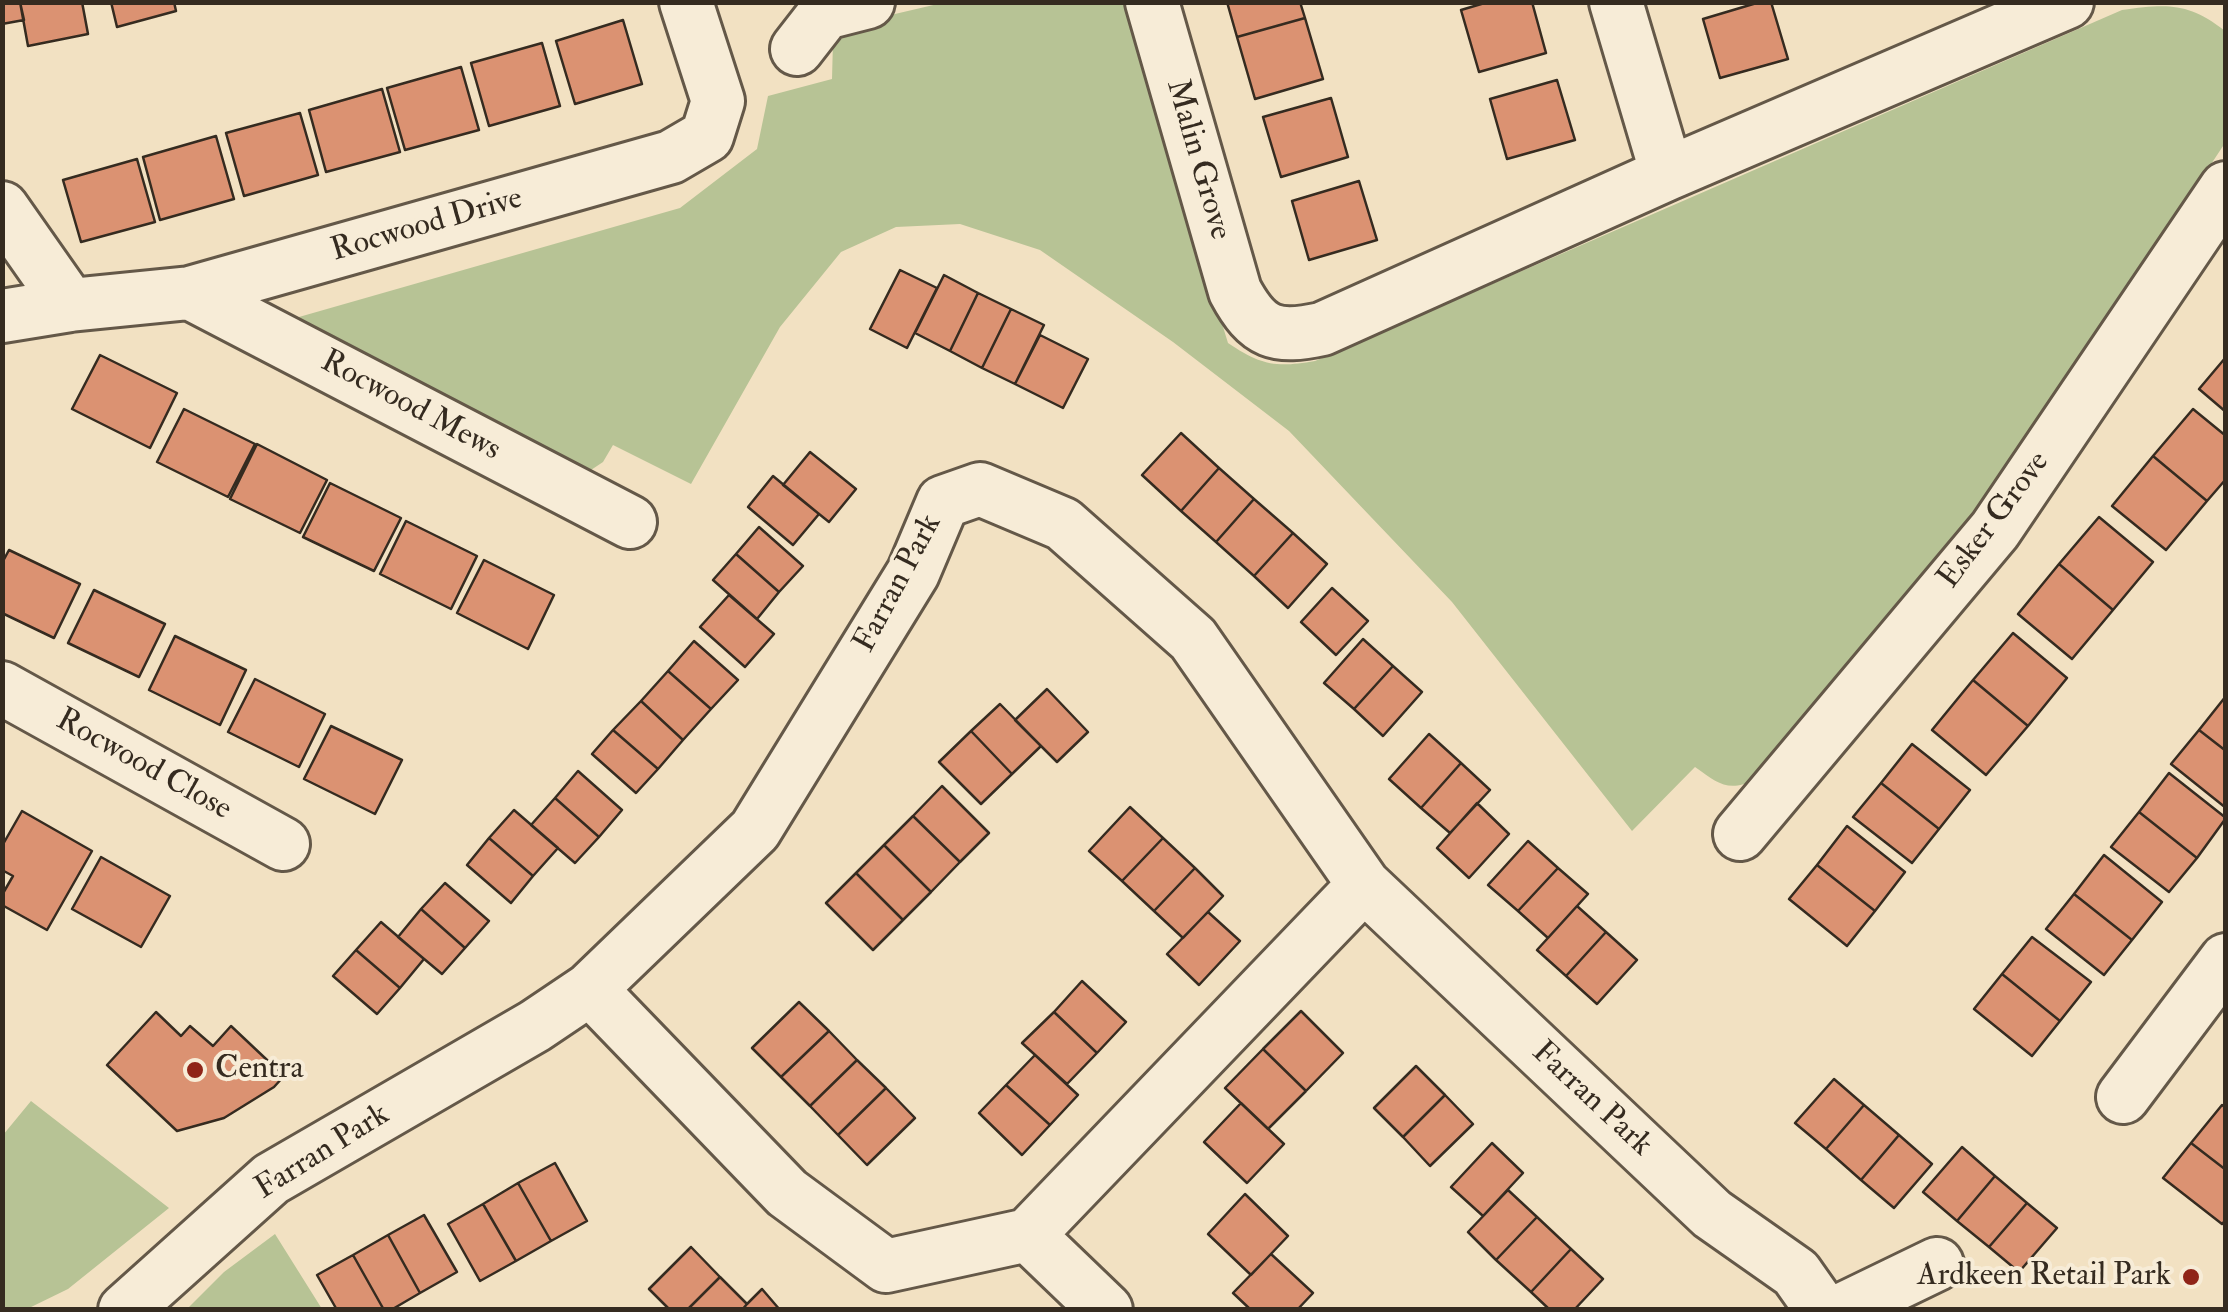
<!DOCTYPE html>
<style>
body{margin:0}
#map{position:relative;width:2228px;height:1312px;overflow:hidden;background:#f2e1c2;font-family:"IM FELL Double Pica",serif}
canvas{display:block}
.frame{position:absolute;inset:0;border:5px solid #352b20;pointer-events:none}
</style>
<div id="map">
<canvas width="2228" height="1312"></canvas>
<div class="frame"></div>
</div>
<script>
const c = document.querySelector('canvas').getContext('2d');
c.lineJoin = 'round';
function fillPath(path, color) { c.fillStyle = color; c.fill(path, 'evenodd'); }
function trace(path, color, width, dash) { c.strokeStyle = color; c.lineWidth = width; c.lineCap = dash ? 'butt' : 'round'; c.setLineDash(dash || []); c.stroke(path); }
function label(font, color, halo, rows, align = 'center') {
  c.font = font + ' "IM FELL Double Pica",serif'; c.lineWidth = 8; c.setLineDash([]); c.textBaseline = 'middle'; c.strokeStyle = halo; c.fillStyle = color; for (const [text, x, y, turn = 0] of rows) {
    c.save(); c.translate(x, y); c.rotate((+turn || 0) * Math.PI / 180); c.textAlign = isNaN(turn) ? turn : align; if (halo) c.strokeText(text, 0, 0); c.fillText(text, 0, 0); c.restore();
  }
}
fillPath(new Path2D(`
 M942,3H1123L1228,343C1261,365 1275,368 1315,361L2122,10C2167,4 2188,2 2225,31V143L2012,466L1756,780C1727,792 1719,784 1695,767L1632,831L1452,602L1289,431L1173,342L1040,250L960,224L896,227L841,252L780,327L691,484L613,445L603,462L579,478L278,323L680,208L757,149L768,96L832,79L833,41L846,28L865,21Z
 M31,1101L169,1208L68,1289L27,1309H3V1135Z
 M275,1234L322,1309H187L224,1272Z`), '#b7c395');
const building = new Path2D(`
 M2,2H20L24,20L2,24Z
 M20,2H82L88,34L28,46Z
 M111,2H174L176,11L117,27Z
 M1227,2H1300L1305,18L1237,37Z
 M1488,2H1532L1546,53L1479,72L1461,10Z
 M1760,2H1771L1788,59L1720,78L1703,19Z
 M1305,18L1323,79L1255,99L1237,37Z
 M623,20L642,84L575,104L556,41Z
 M542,43L560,106L489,126L471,63Z
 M461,67L479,130L405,150L387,88Z
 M1557,80L1575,140L1507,159L1490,99Z
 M382,89L400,152L326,172L309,110Z
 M1331,98L1348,157L1281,177L1263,117Z
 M300,113L318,175L244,196L226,133Z
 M216,136L234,199L160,220L143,157Z
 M137,159L155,222L81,242L63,180Z
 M1359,181L1377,240L1309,260L1292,201Z
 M900,270L937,288L907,348L870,329Z
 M944,275L978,293L950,351L915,333Z
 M978,293L1011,309L982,368L950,351Z
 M1011,309L1044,325L1015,384L982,368Z
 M1040,335L1088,359L1063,408L1015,384Z
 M100,355L177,393L150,448L72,409Z
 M2226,357V412L2199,389Z
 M184,409L255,444L228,497L157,462Z
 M2193,409L2226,436V479L2207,501L2153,456Z
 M1181,433L1219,468L1181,511L1142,475Z
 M257,444L327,480L300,533L230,499Z
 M810,452L856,489L829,522L783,485Z
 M2153,456L2207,501L2166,550L2112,506Z
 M1219,468L1254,499L1216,542L1181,511Z
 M773,476L819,514L793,545L748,507Z
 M330,483L401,518L374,571L303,537Z
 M1254,499L1293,533L1254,576L1216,542Z
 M2099,517L2153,562L2113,610L2059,564Z
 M406,521L477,556L451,609L380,574Z
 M759,527L803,566L779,592L736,554Z
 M1293,533L1327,564L1288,608L1254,576Z
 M9,550L80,584L54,638L2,613V563Z
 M736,554L779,592L757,619L713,580Z
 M484,560L554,595L528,649L457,613Z
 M2059,564L2113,610L2072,659L2018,614Z
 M1332,588L1368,621L1336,655L1301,622Z
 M94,590L165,624L139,677L68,643Z
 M729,595L774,634L745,667L700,627Z
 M2013,633L2067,678L2028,726L1973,680Z
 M175,636L246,670L220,725L149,690Z
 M1363,639L1393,666L1354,709L1324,683Z
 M694,641L738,680L711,709L668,671Z
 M1393,666L1422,692L1383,736L1354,709Z
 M668,671L711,709L683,740L641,701Z
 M255,679L325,714L299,767L228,732Z
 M1973,680L2028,726L1986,775L1932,730Z
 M1047,689L1088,732L1057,762L1015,720Z
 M2226,696V751L2199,730Z
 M641,701L683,740L658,769L613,730Z
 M1000,704L1041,746L1012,774L971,731Z
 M331,726L402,760L375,814L304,779Z
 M613,730L658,769L636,793L592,754Z
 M2199,730L2226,751V808L2171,764Z
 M971,731L1012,774L981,804L939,762Z
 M1429,734L1461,763L1421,808L1389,779Z
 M1912,744L1970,790L1939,829L1881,783Z
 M1461,763L1490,790L1450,833L1421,808Z
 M578,771L622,810L599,837L555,798Z
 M2169,773L2226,818L2197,858L2139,812Z
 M1881,783L1939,829L1912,863L1853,817Z
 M942,786L989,833L960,862L913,816Z
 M555,798L599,837L575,863L531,825Z
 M1477,803L1509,834L1469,878L1437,848Z
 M1130,807L1163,838L1122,881L1089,851Z
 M514,810L558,848L533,876L489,838Z
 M22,811L92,851L47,930L2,905V895L13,876L2,870V846Z
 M2139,812L2197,858L2169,892L2111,847Z
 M913,816L960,862L931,892L884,845Z
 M1847,826L1905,872L1875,911L1817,865Z
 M489,838L533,876L511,903L467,865Z
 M1163,838L1195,868L1154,911L1122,881Z
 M1528,841L1558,868L1518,911L1488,885Z
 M884,845L931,892L903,920L856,873Z
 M2104,855L2162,902L2132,940L2074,894Z
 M101,857L170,896L141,947L72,909Z
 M1817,865L1875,911L1847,946L1789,899Z
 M1195,868L1223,896L1183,938L1154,911Z
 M1558,868L1588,894L1548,938L1518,911Z
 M856,873L903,920L873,950L826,903Z
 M445,883L489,921L465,948L421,909Z
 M2074,894L2132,940L2104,975L2046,929Z
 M1577,906L1606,932L1566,976L1537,950Z
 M421,909L465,948L442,974L398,937Z
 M1208,912L1240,941L1199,985L1167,954Z
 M381,922L424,959L400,988L356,950Z
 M1606,932L1637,960L1597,1004L1566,976Z
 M2032,937L2091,982L2060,1021L2002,974Z
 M356,950L400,988L377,1014L333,976Z
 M2002,974L2060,1021L2032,1056L1974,1009Z
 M1082,981L1126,1022L1097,1053L1054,1012Z
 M799,1002L829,1031L781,1077L752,1048Z
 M1301,1011L1343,1053L1306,1091L1263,1049Z
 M156,1012L181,1036L190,1026L213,1046L231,1026L284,1076L274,1087L224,1118L177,1131L107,1065Z
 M1054,1012L1097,1053L1067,1084L1022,1043Z
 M829,1031L857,1060L810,1106L781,1077Z
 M1263,1049L1306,1091L1268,1129L1225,1088Z
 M1035,1055L1078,1095L1050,1125L1006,1085Z
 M857,1060L886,1088L838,1135L810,1106Z
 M1416,1066L1445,1095L1403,1137L1374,1108Z
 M1834,1079L1864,1105L1826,1149L1795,1123Z
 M1006,1085L1050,1125L1022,1155L979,1113Z
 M886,1088L915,1118L867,1165L838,1135Z
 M1445,1095L1473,1124L1430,1166L1403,1137Z
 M1241,1103L1284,1144L1247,1183L1204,1142Z
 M1864,1105L1899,1135L1861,1180L1826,1149Z
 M2222,1105L2226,1108V1170L2191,1143Z
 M1899,1135L1932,1164L1894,1208L1861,1180Z
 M1492,1143L1523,1173L1483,1216L1451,1187Z
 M2191,1143L2226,1170V1220L2222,1224L2163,1178Z
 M1962,1147L1995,1176L1957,1221L1923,1192Z
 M555,1163L587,1221L551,1241L518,1183Z
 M1995,1176L2027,1203L1989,1247L1957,1221Z
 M518,1183L551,1241L516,1261L483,1204Z
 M1508,1190L1537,1217L1496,1260L1468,1232Z
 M1245,1194L1288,1236L1251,1275L1208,1234Z
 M2027,1203L2057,1228L2019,1272L1989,1247Z
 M483,1204L516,1261L480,1281L448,1224Z
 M424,1215L457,1272L420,1293L388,1235Z
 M1537,1217L1571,1249L1531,1292L1496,1260Z
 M388,1235L420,1293L391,1310H384L353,1255Z
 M691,1247L720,1277L687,1310H670L649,1289Z
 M1571,1249L1603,1279L1574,1310H1550L1531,1292Z
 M1271,1254L1313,1293L1297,1310H1251L1233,1293Z
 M353,1255L384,1310H337L317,1275Z
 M720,1277L747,1304L742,1310H687Z
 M762,1289L780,1310H742L747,1304Z`);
fillPath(building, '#db9272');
trace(building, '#352b20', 2.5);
const minor = new Path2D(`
 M1152,2L1235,291C1258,334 1276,339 1322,329L1667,174L2067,2
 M1616,2L1667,174
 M797,49L825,13L868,2
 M2,208L70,305
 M190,293L630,522
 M2,316L70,305L190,293L671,157L707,136L718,101L686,2
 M2,688L283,844
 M1740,834L1995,530L2226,188
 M590,989L787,1193L886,1266L1028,1235L1106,1310
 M2123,1097L2226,960
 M1028,1235L1364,885
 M125,1310L271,1179L535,1026L590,989L755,830L913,573L943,502L980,489L1063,524L1193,639L1364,885L1712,1214L1796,1273L1822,1310
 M1842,1310L1937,1264`);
trace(minor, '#645848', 58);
trace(minor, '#f7ecd7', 52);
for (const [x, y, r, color] of [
 [195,1070,10,"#8f2418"],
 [2191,1277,10,"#8f2418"]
]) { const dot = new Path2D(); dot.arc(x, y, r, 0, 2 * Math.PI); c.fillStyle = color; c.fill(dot); trace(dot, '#f7ecd7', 4); }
label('32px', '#352b20', '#f7ecd7', [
 ["Malin Grove",1197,160,74],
 ["Rocwood Drive",427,226,-16],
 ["Rocwood Mews",410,407,28],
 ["Esker Grove",1995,521,-53],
 ["Farran Park",899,584,-62],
 ["Rocwood Close",143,766,29],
 ["Farran Park",1591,1100,43],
 ["Farran Park",323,1153,-32]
]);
label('32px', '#352b20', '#f7ecd7', [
 ["Centra",215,1070],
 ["Ardkeen Retail Park",2171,1277,"right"]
], 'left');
</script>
